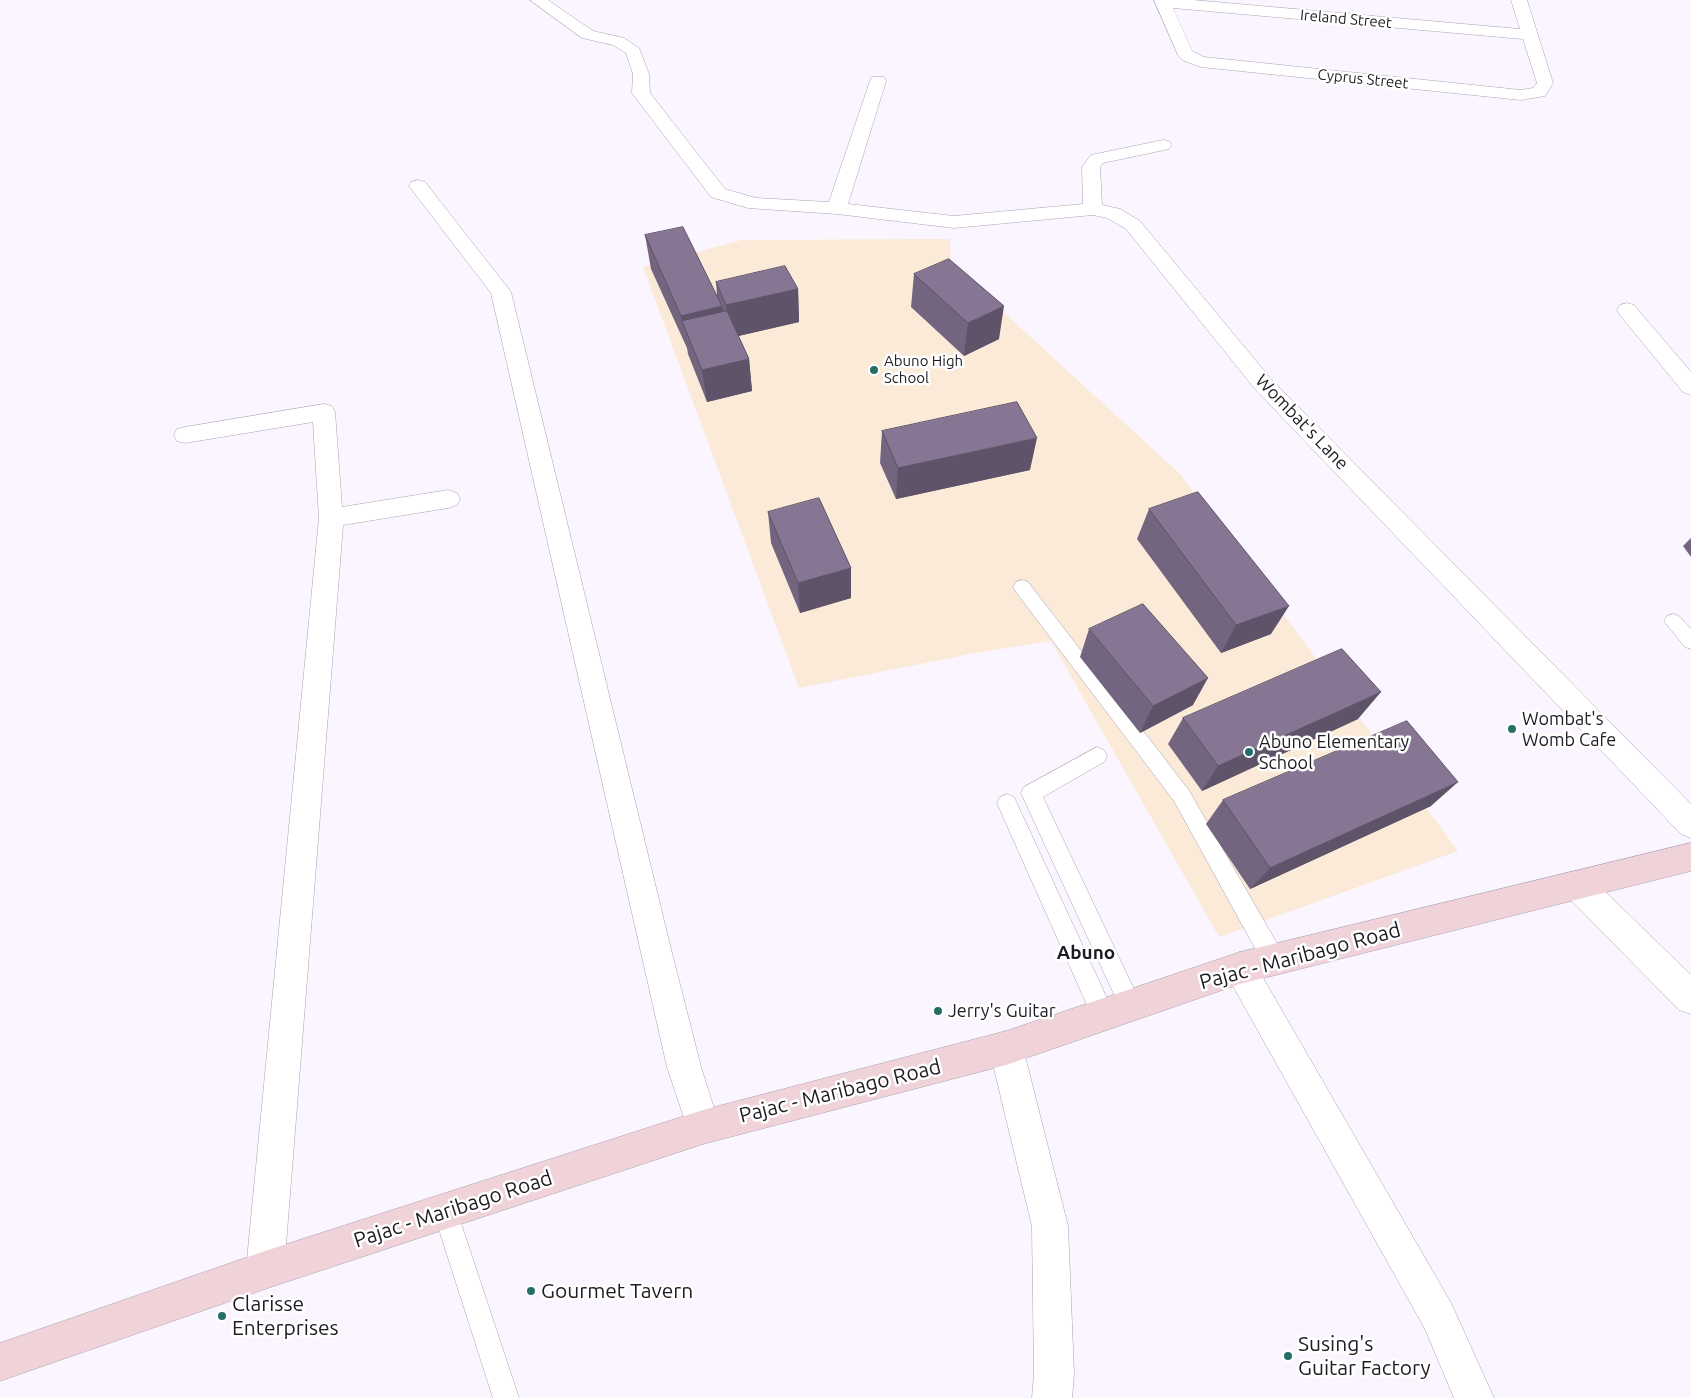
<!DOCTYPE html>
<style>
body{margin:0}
canvas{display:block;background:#faf5fe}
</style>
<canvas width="1691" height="1398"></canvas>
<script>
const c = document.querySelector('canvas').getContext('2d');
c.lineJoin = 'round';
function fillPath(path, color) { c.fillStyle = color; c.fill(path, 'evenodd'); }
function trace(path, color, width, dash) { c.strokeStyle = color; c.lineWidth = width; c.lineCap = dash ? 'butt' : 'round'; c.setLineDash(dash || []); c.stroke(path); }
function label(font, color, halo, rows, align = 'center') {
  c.font = font + ' Ubuntu,sans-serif'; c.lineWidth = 5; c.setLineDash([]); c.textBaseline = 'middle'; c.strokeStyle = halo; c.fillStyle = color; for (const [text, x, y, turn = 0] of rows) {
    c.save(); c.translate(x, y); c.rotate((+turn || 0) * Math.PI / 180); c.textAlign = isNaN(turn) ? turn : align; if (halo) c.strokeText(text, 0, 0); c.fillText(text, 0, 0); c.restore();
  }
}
fillPath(new Path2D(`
 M950,239L951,264L1180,474L1458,851L1219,937L1051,641L975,653L799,688L643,267L741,240Z`), '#fbead8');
const lane = new Path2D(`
 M1022,580L1028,582L1188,789L1282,952L1285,960L1282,968L1274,971L1266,968L1174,801L1016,592L1013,587L1016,582Z
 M1673,614L1679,616L1691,629V649L1685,647L1664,621L1667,616Z
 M1097,747L1104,750L1107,756L1104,762L1043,797L1142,1006L1139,1014L1131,1017L1123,1014L1021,793L1024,787Z
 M1007,794L1014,797L1111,1007L1114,1015L1111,1023L1103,1026L1095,1023L997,803L1000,797Z
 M445,1199L454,1202L457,1211L519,1398H493L433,1211L436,1202Z`);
const street = new Path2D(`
 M530,0H548L593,31L624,38L639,48L649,74L650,93L725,189L756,198L829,202L870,81L872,77H884L886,81L848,204L954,216L1083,204L1082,167L1091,155L1163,140L1169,141L1172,145L1169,149L1103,163L1100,167L1102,205L1120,209L1140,221L1271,379L1691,804V838L1681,834L1255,389L1126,229L1107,218L1093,215L954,228L837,214L748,208L711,197L632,93L633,74L626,53L613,45L582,38Z
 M1154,0H1193L1520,29L1511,0H1527L1553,83L1545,96L1521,100L1201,67L1182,60L1178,55ZM1173,8L1523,39L1537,83L1533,88L1521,90L1204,57L1192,51Z
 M418,180L425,182L511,292L669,941L701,1067L720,1127L715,1139L703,1144L691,1139L667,1067L491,293L409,186L411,182Z
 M1627,303L1634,305L1691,372V395L1683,392L1620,315L1617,310L1620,305Z
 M324,404L332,406L335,412L342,507L448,490L457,493L460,499L457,505L448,508L343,525L284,1270L278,1283L265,1289L252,1283L246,1270L319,518L313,422L185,443L177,441L174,435L177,429L185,427Z
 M1578,871L1589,876L1691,975V1014L1679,1010L1567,896L1563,886L1567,876Z
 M1240,952L1251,957L1451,1303L1494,1398H1454L1425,1329L1229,979L1224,968L1229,957Z
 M1006,1031L1018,1036L1023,1048L1068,1226L1074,1374L1072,1398H1032L1034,1374L1032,1226L989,1048L994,1036Z`);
const secondary = new Path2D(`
 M1691,843V871L1240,984L1006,1065L703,1144L265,1289L0,1381V1343L265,1251L703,1110L1006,1031L1240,952Z`);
trace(lane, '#aba0b5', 1);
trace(street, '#aba0b5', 1);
trace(secondary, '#aba0b5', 1);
fillPath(lane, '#fff');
fillPath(street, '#fff');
fillPath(secondary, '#f0d3d8');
fillPath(new Path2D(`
 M645,235L717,295L716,282L798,289L799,322L738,336L749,359L752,391L707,402L688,354L687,348L651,269Z
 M914,274L999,339L964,356L911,307Z
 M882,431L1030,470L896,499L880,463Z
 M1149,509L1271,634L1221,653L1137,539Z
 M768,512L851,598L800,613L771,543Z
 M1691,538V557L1683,546Z
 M1089,629L1193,705L1140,733L1080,657Z
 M1183,718L1358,719L1202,791L1168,744Z
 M1223,800L1431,806L1250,889L1206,824Z`), '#73657f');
fillPath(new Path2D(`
 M798,289L799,322L730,338L726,305Z
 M722,306L726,339L682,321L687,349L681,316Z
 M1004,306L999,339L964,356L968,323Z
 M749,359L752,391L707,402L702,370Z
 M1037,438L1030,470L896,499L898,468Z
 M851,568V598L800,613L798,583Z
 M1289,606L1271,634L1221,653L1236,625Z
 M1208,678L1193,705L1140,733L1153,706Z
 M1381,692L1358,719L1202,791L1218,766Z
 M1458,782L1431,806L1250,889L1270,868Z`), '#5e5368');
const building = new Path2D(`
 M683,227L722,306L681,316L645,235Z
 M949,259L1004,306L968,323L914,274Z
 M785,266L798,289L726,305L716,282Z
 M727,311L749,359L702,370L682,321Z
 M1017,402L1037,438L898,468L882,431Z
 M1198,492L1289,606L1236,625L1149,509Z
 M819,498L851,568L798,583L768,512Z
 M1143,604L1208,678L1153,706L1089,629Z
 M1342,649L1381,692L1218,766L1183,718Z
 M1407,721L1458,782L1270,868L1223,800Z`);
fillPath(building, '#867694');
trace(building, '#5e5368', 1);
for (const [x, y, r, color] of [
 [874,370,5,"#246e67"],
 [1512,729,5,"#246e67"],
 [1249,752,5,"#246e67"],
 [938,1011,5,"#246e67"],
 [531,1291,5,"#246e67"],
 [222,1316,5,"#246e67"],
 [1288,1356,5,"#246e67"]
]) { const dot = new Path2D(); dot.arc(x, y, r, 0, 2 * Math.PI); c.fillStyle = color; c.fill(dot); trace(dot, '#fff', 2); }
label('15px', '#1f1b23', '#fff', [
 ["Ireland Street",1346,19,5],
 ["Cyprus Street",1363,79,6]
]);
label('15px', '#1f1b23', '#fff', [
 ["Abuno High",884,361],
 ["School",884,378]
], 'left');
label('18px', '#1f1b23', '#fff', [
 ["Wombat's Lane",1302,422,46]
]);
label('18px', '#1f1b23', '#fff', [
 ["Wombat's",1522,719],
 ["Womb Cafe",1522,740],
 ["Abuno Elementary",1259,742],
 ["School",1259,763],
 ["Jerry's Guitar",948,1011]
], 'left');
label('bold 19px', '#1f1b23', '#fff', [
 ["Abuno",1086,953]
]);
label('21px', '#1f1b23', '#fff', [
 ["Pajac - Maribago Road",1300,956,-15],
 ["Pajac - Maribago Road",840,1091,-14],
 ["Pajac - Maribago Road",453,1209,-18]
]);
label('21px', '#1f1b23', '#fff', [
 ["Gourmet Tavern",541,1291],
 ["Clarisse",232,1304],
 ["Enterprises",232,1328],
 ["Susing's",1298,1344],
 ["Guitar Factory",1298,1368]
], 'left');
</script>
